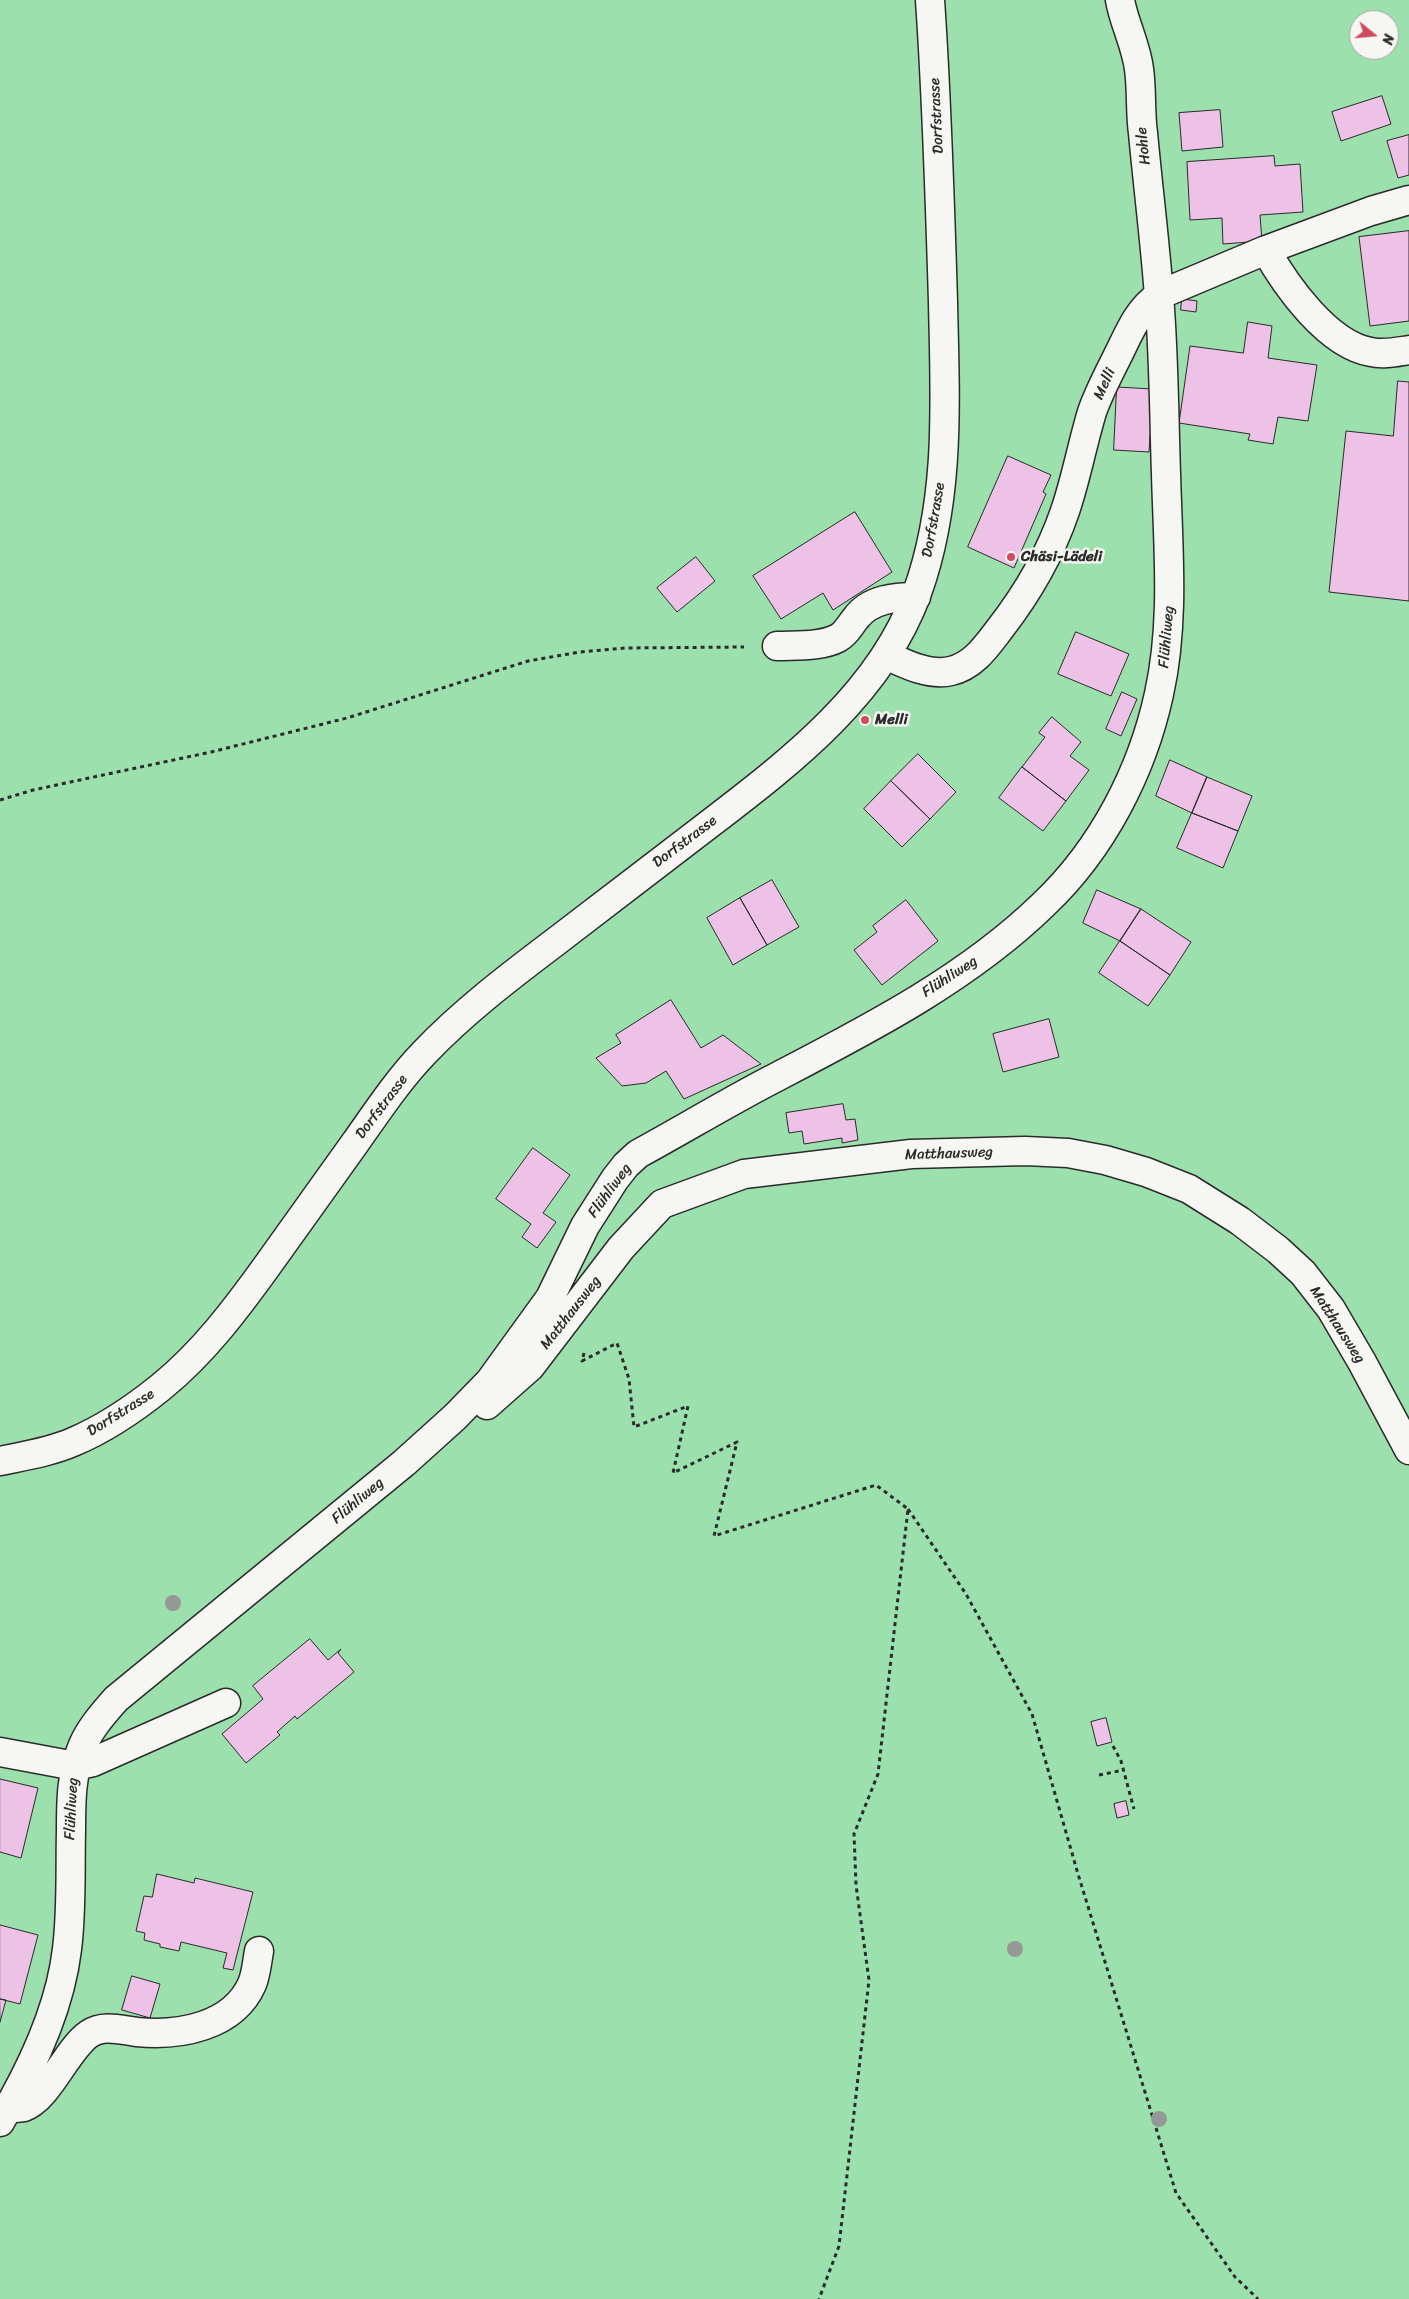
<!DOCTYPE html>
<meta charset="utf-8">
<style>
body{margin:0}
#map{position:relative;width:1409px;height:2299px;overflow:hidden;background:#f4e6ee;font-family:Sriracha,sans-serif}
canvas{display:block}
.north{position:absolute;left:1349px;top:10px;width:50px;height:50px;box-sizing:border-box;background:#f6f6f2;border:1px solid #a5a5a2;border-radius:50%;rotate:107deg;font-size:14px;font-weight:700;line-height:20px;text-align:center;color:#2b2b2b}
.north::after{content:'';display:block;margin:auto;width:18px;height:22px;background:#d1495b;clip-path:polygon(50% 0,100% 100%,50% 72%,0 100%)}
</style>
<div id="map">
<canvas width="1409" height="2299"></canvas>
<div class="north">N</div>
</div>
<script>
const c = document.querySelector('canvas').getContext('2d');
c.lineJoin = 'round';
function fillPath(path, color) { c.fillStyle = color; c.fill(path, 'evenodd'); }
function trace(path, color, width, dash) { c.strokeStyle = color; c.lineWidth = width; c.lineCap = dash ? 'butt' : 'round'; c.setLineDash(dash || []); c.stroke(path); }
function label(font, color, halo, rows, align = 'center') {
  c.font = font + ' Sriracha,sans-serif'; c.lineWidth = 5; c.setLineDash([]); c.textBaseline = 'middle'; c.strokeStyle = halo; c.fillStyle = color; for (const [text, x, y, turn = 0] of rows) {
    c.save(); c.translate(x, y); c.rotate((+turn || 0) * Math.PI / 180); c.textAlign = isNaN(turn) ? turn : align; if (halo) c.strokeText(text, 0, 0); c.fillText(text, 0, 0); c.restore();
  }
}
fillPath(new Path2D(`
 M0,0H1409V2299H0ZM1359,20H1389V50H1359Z`), '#9be0ad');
const building = new Path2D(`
 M1382,96L1391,124L1341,141L1332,112Z
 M1220,110L1223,147L1182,151L1179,113Z
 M1409,135V175L1398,178L1387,141Z
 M1274,156L1275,166L1300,164L1303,212L1260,215L1262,241L1223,244L1222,218L1190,220L1187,162Z
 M1409,231V321L1370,326L1359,237Z
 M1182,299L1197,301L1196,312L1181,310Z
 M1248,322L1272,326L1268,358L1317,365L1308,421L1278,417L1273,444L1248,440L1250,434L1179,423L1190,346L1243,353Z
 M1398,381L1409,382V601L1329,592L1346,431L1393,436Z
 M1117,387L1153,389L1149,452L1114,450Z
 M1008,456L1051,475L1043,492L1046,494L1014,568L968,547Z
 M855,512L892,572L833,610L823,593L781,619L753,576Z
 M696,557L715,581L677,612L657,588Z
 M1076,632L1129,654L1111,696L1058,674Z
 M1122,692L1137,699L1121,736L1106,729Z
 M1052,717L1081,742L1070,756L1089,770L1066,801L1022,767L1045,737L1039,733Z
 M918,754L956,792L930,819L891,781Z
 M1170,760L1207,777L1192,813L1156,796Z
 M1022,767L1066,801L1043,831L999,798Z
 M1207,777L1252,796L1238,831L1192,813Z
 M891,781L930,819L902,847L864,809Z
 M1192,813L1238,831L1223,868L1177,848Z
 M772,880L799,927L767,945L740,898Z
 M1097,890L1141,909L1120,941L1083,923Z
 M740,898L767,945L733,965L707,918Z
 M906,900L938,941L882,985L854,950L877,932L873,926Z
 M1141,909L1191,942L1170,975L1120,941Z
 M1120,941L1170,975L1148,1006L1099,973Z
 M671,1000L701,1048L723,1035L761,1064L684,1099L666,1071L646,1083L622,1086L596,1058L621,1043L616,1035Z
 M1049,1019L1059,1057L1003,1072L993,1034Z
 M843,1104L846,1120L855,1119L858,1140L842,1143V1138L804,1144L802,1131L789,1133L786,1113Z
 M533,1148L570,1175L543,1213L556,1222L537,1248L522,1237L531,1224L496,1199Z
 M310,1639L328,1660L341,1649L338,1653L354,1672L297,1719L295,1716L277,1732L280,1735L246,1763L222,1734L263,1699L253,1686Z
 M1106,1718L1112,1742L1097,1746L1091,1722Z
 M0,1779L38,1788L21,1858L0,1852Z
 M1126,1801L1129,1815L1117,1818L1114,1804Z
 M157,1874L194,1883L195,1878L253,1892L233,1970L223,1968L227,1953L181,1942L179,1951L160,1947V1944L144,1940L145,1933L136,1931L144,1896L152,1897Z
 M0,1925L38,1935L20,2004L0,1999Z
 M132,1976L160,1984L150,2018L122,2010Z
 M0,1999L6,2000L0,2022Z`);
fillPath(building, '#eec1e6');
trace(building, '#2b2b2b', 1);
const minor = new Path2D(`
 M1266,250C1286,286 1328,345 1371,352C1383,355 1396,352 1409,350
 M777,646C796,645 821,647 838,638C847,633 850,625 856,618C870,599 895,597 916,597
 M886,655C905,664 929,676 951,671C973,666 986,647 999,630C1027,594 1050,555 1065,511C1076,479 1082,445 1092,412C1100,389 1112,368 1122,347C1132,326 1140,309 1159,295L1266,250L1371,211L1409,200
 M487,1405L530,1367L621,1248L662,1204L744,1174L911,1154L1025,1151L1068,1153L1105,1160L1146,1172L1189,1189L1240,1221L1278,1250L1303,1273L1331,1309L1362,1362L1409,1450
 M0,1461C24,1456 50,1452 73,1442C104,1429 135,1408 161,1387C203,1353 236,1309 267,1266C296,1225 326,1184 355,1143C377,1112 398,1080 424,1053C463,1012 509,977 554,943C607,903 659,862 712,822C793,760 881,692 917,593C951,499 945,400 943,302C940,201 937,101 930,0
 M0,1752L75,1766L93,1762L226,1703
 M9,2108C13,2108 19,2108 24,2107C48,2099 67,2049 89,2034C103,2024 121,2030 137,2032C179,2036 233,2027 252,1984C256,1975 257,1962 259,1951
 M0,2122C31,2070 60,2010 67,1949C72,1910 70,1870 71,1831C71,1801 71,1773 83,1745C91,1727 104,1713 116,1699L404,1463L455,1417L490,1381L550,1298L585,1226L615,1179L626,1165L638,1154C682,1130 725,1104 769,1081C865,1031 966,980 1044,904C1102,849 1142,772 1159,694C1175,622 1168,548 1166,474C1164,415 1164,355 1159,296C1155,242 1148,187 1143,133C1140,112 1142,90 1139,69C1136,45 1124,23 1120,0`);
trace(minor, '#2b2b2b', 31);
trace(new Path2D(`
 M0,800L33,790L211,752L347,718L528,661L580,652L625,648L744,647
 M584,1353L582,1361L617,1343L629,1379L634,1427L688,1406L673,1473L737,1442L714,1536L876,1485L908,1509L878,1774L854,1834L856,1885L869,1980L839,2246L819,2299
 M908,1509L966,1594L1032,1714L1078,1874L1176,2193L1235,2277L1258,2299
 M1113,1746L1121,1761L1134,1809
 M1099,1775L1124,1770`), '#2b2b2b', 3, [4, 4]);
trace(minor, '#f6f6f2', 28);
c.fillStyle = '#959895';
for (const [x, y] of [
 [173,1603],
 [1015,1949],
 [1159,2119]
]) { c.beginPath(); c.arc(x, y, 8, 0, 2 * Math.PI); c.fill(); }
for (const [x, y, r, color] of [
 [1011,557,5,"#d1495b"],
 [865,720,5,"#d1495b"]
]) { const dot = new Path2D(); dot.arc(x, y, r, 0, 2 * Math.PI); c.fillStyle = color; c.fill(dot); trace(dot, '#f6f6f2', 2); }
label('15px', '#2b2b2b', '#f6f6f2', [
 ["Dorfstrasse",937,116,-93],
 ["Hohle",1144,146,-96],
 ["Melli",1105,384,-66],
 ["Dorfstrasse",934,520,-80],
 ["Flühliweg",1167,637,-85],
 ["Dorfstrasse",685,842,-37],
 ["Flühliweg",950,977,-33],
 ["Dorfstrasse",382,1107,-53],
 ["Matthausweg",949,1154,-2],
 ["Flühliweg",610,1191,-54],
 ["Matthausweg",571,1313,-52],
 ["Matthausweg",1337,1325,57],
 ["Dorfstrasse",121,1413,-32],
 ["Flühliweg",358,1501,-40],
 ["Flühliweg",72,1809,-87]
]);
label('bold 15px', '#2b2b2b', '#f6f6f2', [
 ["Chäsi-Lädeli",1021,557],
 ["Melli",875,720]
], 'left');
</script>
